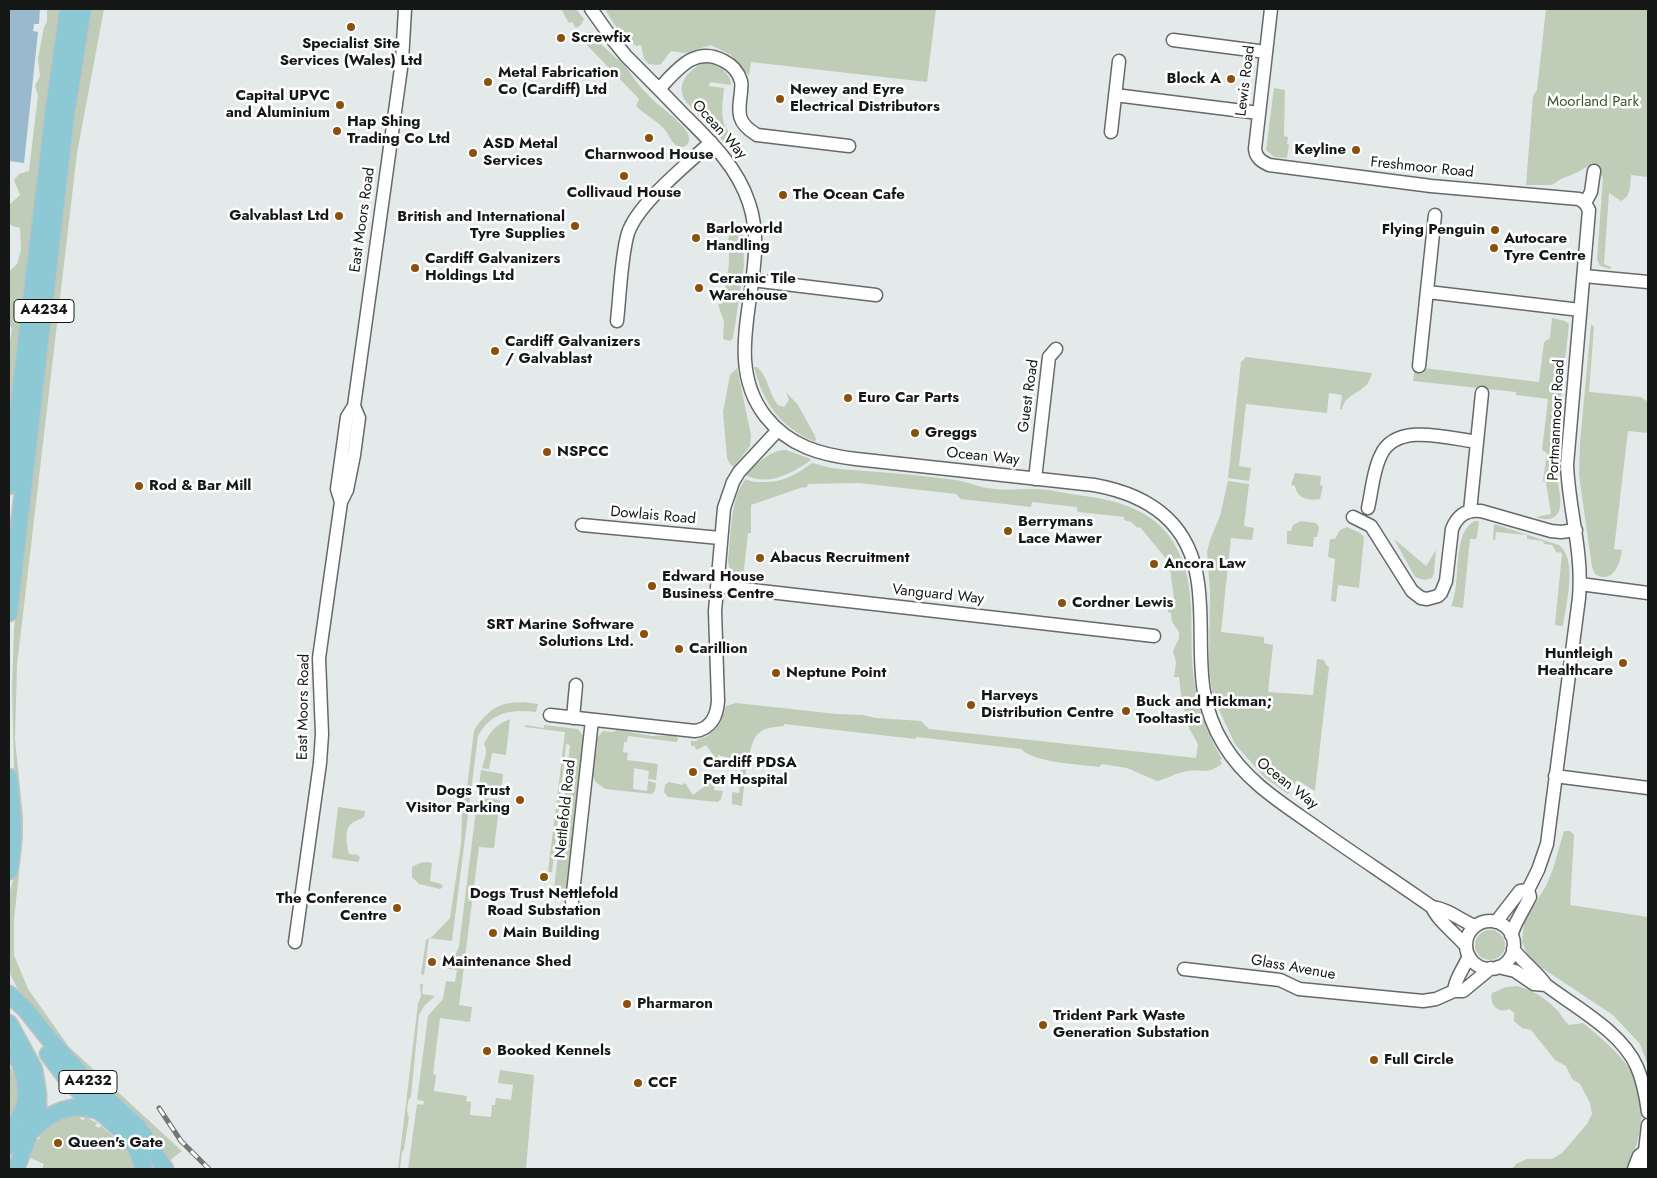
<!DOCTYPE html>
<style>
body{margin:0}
#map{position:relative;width:1657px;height:1178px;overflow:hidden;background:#e4eae9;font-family:Jost,sans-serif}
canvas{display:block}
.frame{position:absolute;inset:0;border:10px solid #161818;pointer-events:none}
</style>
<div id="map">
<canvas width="1657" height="1178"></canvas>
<div class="frame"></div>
</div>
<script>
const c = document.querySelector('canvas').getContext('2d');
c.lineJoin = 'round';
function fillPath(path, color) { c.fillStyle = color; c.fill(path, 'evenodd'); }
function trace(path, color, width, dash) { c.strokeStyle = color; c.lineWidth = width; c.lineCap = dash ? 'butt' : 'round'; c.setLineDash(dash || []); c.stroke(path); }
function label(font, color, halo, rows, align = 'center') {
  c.font = font + ' Jost,sans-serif'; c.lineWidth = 5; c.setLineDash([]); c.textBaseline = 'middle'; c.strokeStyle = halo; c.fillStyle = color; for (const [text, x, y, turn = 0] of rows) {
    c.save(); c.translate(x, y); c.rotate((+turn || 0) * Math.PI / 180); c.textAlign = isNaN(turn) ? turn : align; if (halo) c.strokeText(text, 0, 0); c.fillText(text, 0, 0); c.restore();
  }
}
fillPath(new Path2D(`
 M47,9H61L17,346L9,454V349L12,329L9,325V272L17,264L21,250L20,228L12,226L9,223V205L20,195L14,180L19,174L29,171L38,95L35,86L40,76L38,59L44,27L47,22Z
 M88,9H104L77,153L17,665L15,739L23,817V837L14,919V955L28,989L69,1047L182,1151L169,1161L153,1133L136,1113L92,1076L23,999L9,972V894L16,870L19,815L14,768L12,689L14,628Z
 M561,9H576L584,19L581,25L576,28L572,22L569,23Z
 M605,9H936L927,82L751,62L749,76L731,55L711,45L685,53L671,51L661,64L657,65L649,64L644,59L641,45L636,46C623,39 612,22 605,9Z
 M1546,9H1648V177L1631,175C1630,186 1631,196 1621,201L1609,193L1604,264L1611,267V269L1600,266L1597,259L1603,178L1599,172L1600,166L1590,165L1578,172L1561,179L1552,185H1526L1533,96L1537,90Z
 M588,32C589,32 590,32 592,32C596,34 599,41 601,44C607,51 626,65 629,71C635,82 645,92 654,101C661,108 708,139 681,148C672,144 671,139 666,131C657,120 645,115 636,106L639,99L586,44L584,40L585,34Z
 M703,63C715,63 731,71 731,85L710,82L709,86L724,88C722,111 717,131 743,142L741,159L686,102C675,85 687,71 703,63Z
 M1274,88L1285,90L1284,136L1288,137L1287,144L1289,145L1287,158L1274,157L1266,150Z
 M739,231L743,235L744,266L733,338L730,341L723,339L724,321L718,305C726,297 729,268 729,256C729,247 727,240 730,232Z
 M1552,318L1565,321L1569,324C1564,373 1556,423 1557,473C1557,484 1563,500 1559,511C1554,521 1546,520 1536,517L1551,514L1546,482L1543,481L1547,453L1542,450L1548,399L1516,395V392L1413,381L1415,367L1539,382L1544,342L1550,338Z
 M1591,324L1594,327L1589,392L1641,397L1648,402V433L1628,431L1614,549L1622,550C1620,564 1613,585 1595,574L1592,567L1579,475L1580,443Z
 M1246,357L1372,373C1370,378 1369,384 1364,387C1355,395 1345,396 1342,409H1340L1342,395L1329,393L1327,413L1246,404L1239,466L1251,468L1249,481L1228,478L1241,362Z
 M754,367H757C768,376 769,394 778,405L784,407L789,400L786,392L798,405L814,434L816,439L815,442C780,427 763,403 754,367Z
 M737,368L751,435L750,446L734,467L730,464L727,458L723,412L730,375Z
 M786,450L811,459L810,461C792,473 768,487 745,475C755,465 772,449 786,450Z
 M812,463L831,468C872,472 914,474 955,480C966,481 977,487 988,488C1003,491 1018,489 1033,489C1048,489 1063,493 1078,495C1132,502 1173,517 1187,576C1193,603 1191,631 1192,659C1194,696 1203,726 1222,759L1220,760L1222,764C1205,775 1205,769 1188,771C1177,772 1167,779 1157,781L1127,768L1102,764L1099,767C1080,764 1034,763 1021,749L917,737L915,739L784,724V726C775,727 764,727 758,734C747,744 744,790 742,806L732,804V792L739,793L742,765L725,760V757L718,755L717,760L706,745L697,750L694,746H691V741H696C700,737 706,738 710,734C724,723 719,719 726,706L736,703L837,714L863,715L876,718L921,721L929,729L1196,758L1198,744L1189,728L1182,702L1179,677H1174L1176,662L1173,651L1179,638V632L1172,622L1171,613L1168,612V608L1175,607L1170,568L1172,566L1140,527L1138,528L1131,522L1124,520V517L1079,512L1077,511V507L1032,502L1031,507L961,499L956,494L859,483L808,484L807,487L800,488L751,505V533H748L743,578L746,579V582C736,581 729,571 728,561C731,538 730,496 746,479C751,482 755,482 761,482C782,483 796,475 812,463Z
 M1295,473L1321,476L1320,485L1323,486L1320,499C1309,501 1297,499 1295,486L1291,485Z
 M1228,481L1249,484L1244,526L1254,528L1252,540L1231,538L1221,632L1264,637V643L1273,645L1268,692L1313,695L1317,659L1324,660L1326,665L1329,667L1315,791L1297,780L1288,794L1264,777L1235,744L1220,712L1212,691L1209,668L1210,591L1207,552L1210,540L1220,516Z
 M1301,521L1316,523L1319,527L1317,537H1314L1313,547L1287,544V531H1291L1293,525Z
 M1475,521H1479L1477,537L1476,539H1470L1463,608L1451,606C1462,584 1451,532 1475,521Z
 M1494,524L1559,545C1578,559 1566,605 1563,626L1555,625L1562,553L1556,552L1552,545L1544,544L1543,541L1527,539V535L1496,532L1495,540H1493Z
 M1347,527L1360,533L1364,537L1359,588L1338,585L1336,602L1331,601L1335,559L1328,557L1330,539H1335L1340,530Z
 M1394,539L1426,566L1436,550L1434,573L1432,578L1424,580L1415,577Z
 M523,702L538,704L536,712C512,709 491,712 478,736L452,941L429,938L424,975L421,974L426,940L433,936L450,918L461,844L462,815L459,812L461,793L467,788L474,731C481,718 495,704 511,703C515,702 519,703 523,702Z
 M510,719L506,755L492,753L489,769L482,768C484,760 489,752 484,744C490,731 497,724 510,719Z
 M525,725L544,728V725L578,729L584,737L566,901L553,899L570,745L566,744L552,872H548L565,732L525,727Z
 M618,729L634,733L652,736L674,735L678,738L677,742L628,736L627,742H624L623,752L628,753L627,760L658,764L656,780L648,779L649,771L634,768L633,789L647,791L648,781L656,783L655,790L652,794L605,789L597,783L594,780L592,772L597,746L596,739L603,731L613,732Z
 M481,770L503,774L501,792L480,789L479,786Z
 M713,780L715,782L714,790L723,791L721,799L718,802L668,797L664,792L665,785L669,782L682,785L685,783L693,795Z
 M481,798L500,800L494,848L479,847L465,957L455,956L459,946L477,802Z
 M338,807L365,811L364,817C360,820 353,821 350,825C344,831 347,846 349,854L358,855L360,858L358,862L332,858Z
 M1564,831H1570L1574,835L1570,905L1648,917V1066L1640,1044L1613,1015L1542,968L1527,954L1522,942L1524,922L1546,886L1553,869Z
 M427,862L432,863L430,881L441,884L443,887L440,889L419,884L412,877V867L420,863Z
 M1475 945a15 15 0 1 1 30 0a15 15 0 1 1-30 0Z
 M450,965L464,967L459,1005L472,1007L470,1022L440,1018L433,1074L436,1075L434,1091L467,1096L466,1101L471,1102L470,1115L491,1117L492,1105H495L496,1098L511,1100L513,1085L498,1083L500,1070L534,1075L526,1169H408L417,1104L423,1105L424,1101L417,1100L428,1016L443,999L446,981L455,982L457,970L449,969Z
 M420,984H423L422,994L435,996L424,1006L419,1015L411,1096C407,1101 406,1111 409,1117L404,1149L402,1152L400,1169H398L418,1004L421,996Z
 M1517,986C1530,989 1546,998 1556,1009C1562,1014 1561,1018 1569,1025L1583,1023C1600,1037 1617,1051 1630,1069C1650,1097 1641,1140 1628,1169H1512L1516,1164L1527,1159H1552L1562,1153L1587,1124L1592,1114L1590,1103L1580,1084L1572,1079L1566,1066L1555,1060L1531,1030L1522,1028L1514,1021V1013L1509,1009C1498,1014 1489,1005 1492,993L1506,987Z
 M9,1065C22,1087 20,1099 9,1121Z
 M76,1115L81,1116L80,1119L84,1120L85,1117L97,1123L95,1126L99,1128L101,1126C115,1138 130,1150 135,1169H42L44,1164L30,1158L31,1156L28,1154L35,1139L38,1140L40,1137L37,1136L55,1120Z`), '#beccb8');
fillPath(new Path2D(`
 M9,9H40L39,24H34L33,31L38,32L24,163L9,161Z`), '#99b9ce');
const minor = new Path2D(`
 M591,9L613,40L626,56C645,75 664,94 682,113C709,140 737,166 749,203C773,273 716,354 766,417C789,446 821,455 856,459L1094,485C1150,495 1190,523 1198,583C1206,642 1190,690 1224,745C1247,783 1285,805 1320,830C1357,856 1395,881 1432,907C1448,909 1460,920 1475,926
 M1271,9L1255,149C1256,158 1261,161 1269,165L1431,186L1579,199L1585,203L1589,210L1567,465C1569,512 1583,550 1579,598L1547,844L1538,870L1528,890L1530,897L1516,923L1511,935
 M1173,40L1266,52
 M659,89C677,70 695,45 724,61C732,65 738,71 741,81C742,85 741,88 741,92C738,114 737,123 757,135L849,146
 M1115,95L1259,113
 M1111,132L1119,61
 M1585,203L1591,192L1594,171
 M1584,276L1648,282
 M752,280L876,295
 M1428,292L1580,310
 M617,321C620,295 621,256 628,233C638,203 688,164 711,142
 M1419,366L1435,215
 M1035,479L1049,357L1056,349
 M341,502L337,489L347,417L354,406L402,61L405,9
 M1368,508C1372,491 1373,470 1381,455C1396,422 1448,438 1477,442
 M1470,511L1482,393
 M1353,517L1371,526L1412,591L1421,598L1427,599L1438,596L1441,593L1446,581L1452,529C1457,516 1466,509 1481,511L1551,531L1561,532L1576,530
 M582,525L720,538
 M1580,584L1648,593
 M717,586L1154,636
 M550,715L695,731C711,729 717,716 718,701L715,611L724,508L733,482L739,472L778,430
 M573,718L576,685
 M1555,776L1648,788
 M572,902L592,720
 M1432,907C1438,921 1455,933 1466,946
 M1466 945a24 24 0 1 1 48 0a24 24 0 1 1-48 0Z
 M1496,922L1520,891L1528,890
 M295,942L320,763L322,734L319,658L341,502L347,490L354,455L359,418L354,406
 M1513,949C1523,962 1537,972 1546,985C1575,1007 1622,1032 1637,1067C1643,1081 1646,1097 1648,1112
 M1498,967L1515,971L1534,984L1546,985
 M1184,969L1280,980L1299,989L1423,1001L1436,999L1454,991H1463L1491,968
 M1454,991C1455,978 1464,968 1469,956
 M1645,1151L1648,1125
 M1645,1151L1648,1158L1647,1169
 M1634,1169L1639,1156L1645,1151`);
const major = new Path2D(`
 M9,486L54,107L68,9
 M9,613L66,116L83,9
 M9,777C12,812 16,836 9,871
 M9,994L26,1010L49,1039L83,1077L138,1127L165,1169
 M9,1023L34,1069L38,1094V1106L30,1132L9,1146
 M48,1054L64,1075L97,1110
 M9,1130C33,1108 28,1078 15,1052
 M16,1169L30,1132L49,1116L63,1110L76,1107L97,1110L105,1116L125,1134L136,1148L144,1169`);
trace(minor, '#646a69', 15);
trace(major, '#c2c3c3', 19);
trace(minor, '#fff', 12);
trace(major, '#8cc9d4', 16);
const rail = new Path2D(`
 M159,1108L181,1141L209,1169`);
trace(rail, '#727675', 5);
trace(rail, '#fff', 3, [9]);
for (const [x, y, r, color] of [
 [351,27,5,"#8c500e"],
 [561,38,5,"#8c500e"],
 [1231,79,5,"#8c500e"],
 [488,82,5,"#8c500e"],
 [780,99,5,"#8c500e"],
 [340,105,5,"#8c500e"],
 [337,131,5,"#8c500e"],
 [649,138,5,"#8c500e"],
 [1356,150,5,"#8c500e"],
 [473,153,5,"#8c500e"],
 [624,176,5,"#8c500e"],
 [783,195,5,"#8c500e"],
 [339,216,5,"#8c500e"],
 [575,226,5,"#8c500e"],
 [1495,230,5,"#8c500e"],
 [696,238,5,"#8c500e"],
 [1494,248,5,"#8c500e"],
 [415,268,5,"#8c500e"],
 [699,288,5,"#8c500e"],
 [495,351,5,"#8c500e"],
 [848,398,5,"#8c500e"],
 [915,433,5,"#8c500e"],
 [547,452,5,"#8c500e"],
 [139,486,5,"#8c500e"],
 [1008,531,5,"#8c500e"],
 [760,558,5,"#8c500e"],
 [1154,564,5,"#8c500e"],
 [652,586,5,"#8c500e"],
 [1062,603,5,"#8c500e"],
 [644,634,5,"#8c500e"],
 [679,649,5,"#8c500e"],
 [1623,663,5,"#8c500e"],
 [776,673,5,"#8c500e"],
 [971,705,5,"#8c500e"],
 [1126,711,5,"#8c500e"],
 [693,772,5,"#8c500e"],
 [520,800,5,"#8c500e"],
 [544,877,5,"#8c500e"],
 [397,908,5,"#8c500e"],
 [493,933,5,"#8c500e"],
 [432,962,5,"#8c500e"],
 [627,1004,5,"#8c500e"],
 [1043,1025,5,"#8c500e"],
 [487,1051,5,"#8c500e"],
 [1374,1060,5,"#8c500e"],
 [638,1083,5,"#8c500e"],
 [58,1143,5,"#8c500e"]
]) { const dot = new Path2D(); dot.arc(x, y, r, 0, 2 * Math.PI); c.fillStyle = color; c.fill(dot); trace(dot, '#fff', 2); }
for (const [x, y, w] of [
 [44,311,60],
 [88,1082,58]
]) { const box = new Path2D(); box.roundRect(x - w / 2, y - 11.5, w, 23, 4); c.fillStyle = '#fff'; c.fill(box); trace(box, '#161818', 1); }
label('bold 14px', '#161818', null, [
 ["A4234",44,311],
 ["A4232",88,1082]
]);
label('bold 15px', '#161818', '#fff', [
 ["Screwfix",571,38],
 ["Specialist Site",351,44,"center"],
 ["Services (Wales) Ltd",351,61,"center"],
 ["Metal Fabrication",498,73],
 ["Co (Cardiff) Ltd",498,90],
 ["Block A",1221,79,"right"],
 ["Newey and Eyre",790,90],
 ["Electrical Distributors",790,107],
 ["Capital UPVC",330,96,"right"],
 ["and Aluminium",330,113,"right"],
 ["Hap Shing",347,122],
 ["Trading Co Ltd",347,139],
 ["ASD Metal",483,144],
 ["Services",483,161],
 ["Keyline",1346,150,"right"],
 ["Charnwood House",649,155,"center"],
 ["Collivaud House",624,193,"center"],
 ["The Ocean Cafe",793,195],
 ["Galvablast Ltd",329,216,"right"],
 ["British and International",565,217,"right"],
 ["Tyre Supplies",565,234,"right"],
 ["Barloworld",706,229],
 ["Handling",706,246],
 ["Flying Penguin",1485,230,"right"],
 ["Autocare",1504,239],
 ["Tyre Centre",1504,256],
 ["Cardiff Galvanizers",425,259],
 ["Holdings Ltd",425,276],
 ["Ceramic Tile",709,279],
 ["Warehouse",709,296],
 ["Cardiff Galvanizers",505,342],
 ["/ Galvablast",505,359],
 ["Euro Car Parts",858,398],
 ["Greggs",925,433],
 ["NSPCC",557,452],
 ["Rod & Bar Mill",149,486],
 ["Berrymans",1018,522],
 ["Lace Mawer",1018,539],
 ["Abacus Recruitment",770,558],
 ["Ancora Law",1164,564],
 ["Edward House",662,577],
 ["Business Centre",662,594],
 ["Cordner Lewis",1072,603],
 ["SRT Marine Software",634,625,"right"],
 ["Solutions Ltd.",634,642,"right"],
 ["Carillion",689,649],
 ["Huntleigh",1613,654,"right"],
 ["Healthcare",1613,671,"right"],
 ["Neptune Point",786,673],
 ["Harveys",981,696],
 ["Distribution Centre",981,713],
 ["Buck and Hickman;",1136,702],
 ["Tooltastic",1136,719],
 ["Cardiff PDSA",703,763],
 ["Pet Hospital",703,780],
 ["Dogs Trust",510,791,"right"],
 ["Visitor Parking",510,808,"right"],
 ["Dogs Trust Nettlefold",544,894,"center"],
 ["Road Substation",544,911,"center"],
 ["The Conference",387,899,"right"],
 ["Centre",387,916,"right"],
 ["Main Building",503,933],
 ["Maintenance Shed",442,962],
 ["Pharmaron",637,1004],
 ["Trident Park Waste",1053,1016],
 ["Generation Substation",1053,1033],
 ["Booked Kennels",497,1051],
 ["Full Circle",1384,1060],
 ["CCF",648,1083],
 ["Queen's Gate",68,1143]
], 'left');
label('15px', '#161818', '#fff', [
 ["Lewis Road",1246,81,-83],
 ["Ocean Way",719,130,48],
 ["Freshmoor Road",1422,168,6],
 ["East Moors Road",363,220,-82],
 ["Guest Road",1029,396,-82],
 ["Portmanmoor Road",1557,420,-87],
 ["Ocean Way",983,457,6],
 ["Dowlais Road",653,516,5],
 ["Vanguard Way",938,595,6],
 ["East Moors Road",304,707,-89],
 ["Ocean Way",1287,784,38],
 ["Nettlefold Road",566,809,-84],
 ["Glass Avenue",1293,968,10]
]);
label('15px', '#39572b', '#fff', [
 ["Moorland Park",1593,102]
]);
</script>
